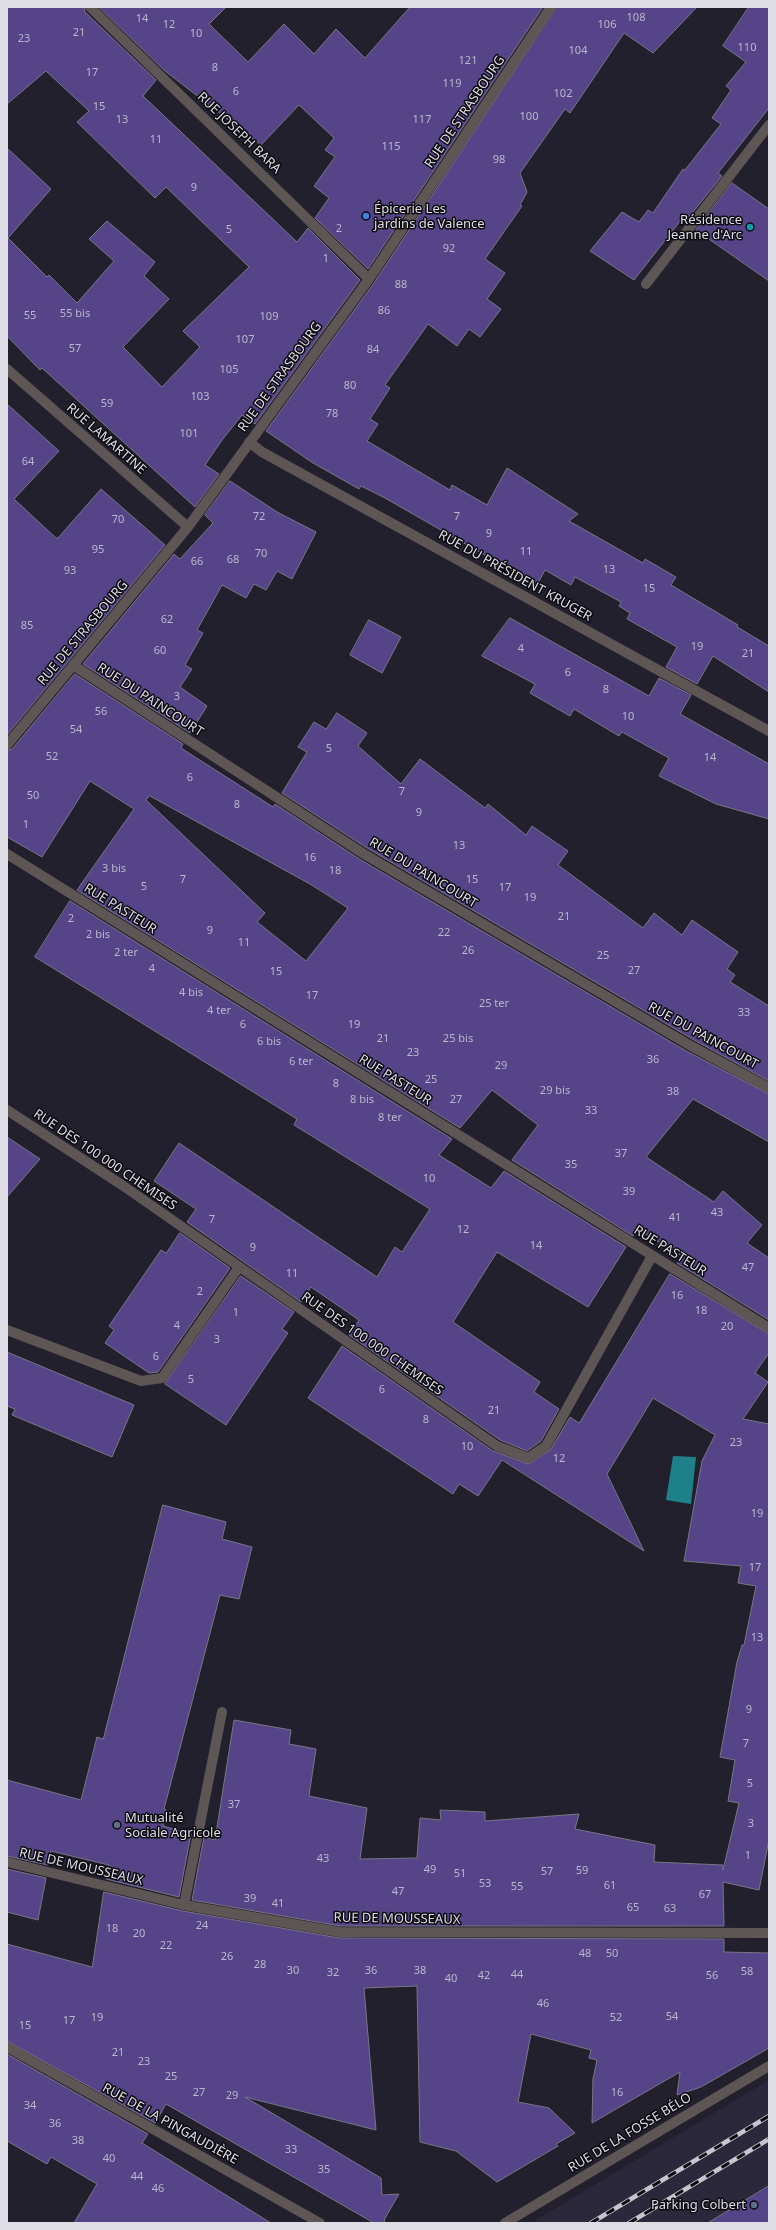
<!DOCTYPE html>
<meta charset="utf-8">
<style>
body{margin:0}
#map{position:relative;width:776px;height:2230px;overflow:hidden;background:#23202d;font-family:"Noto Sans",sans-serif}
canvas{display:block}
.frame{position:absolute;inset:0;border:8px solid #dedce5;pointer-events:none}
</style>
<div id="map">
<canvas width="776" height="2230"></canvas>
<div class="frame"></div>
</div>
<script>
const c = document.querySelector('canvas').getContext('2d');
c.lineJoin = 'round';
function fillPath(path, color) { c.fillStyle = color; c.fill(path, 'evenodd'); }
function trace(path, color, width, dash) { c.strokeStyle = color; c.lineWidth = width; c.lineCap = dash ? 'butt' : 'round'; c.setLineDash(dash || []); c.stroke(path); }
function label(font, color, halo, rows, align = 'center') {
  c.font = font + ' "Noto Sans",sans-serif'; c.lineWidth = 3; c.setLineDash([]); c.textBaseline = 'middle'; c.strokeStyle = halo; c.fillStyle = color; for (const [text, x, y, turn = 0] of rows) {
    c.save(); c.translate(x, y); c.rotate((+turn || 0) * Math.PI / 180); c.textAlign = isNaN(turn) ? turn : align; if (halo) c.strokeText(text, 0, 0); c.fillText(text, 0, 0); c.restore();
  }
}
fillPath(new Path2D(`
 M769,2080V2186L708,2223H531Z`), '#2c283b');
fillPath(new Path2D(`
 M673,1456L696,1457L691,1504L666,1500Z`), '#1e8189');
const building = new Path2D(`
 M7,7H84L85,12L156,80L143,96L297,242L308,228L360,280L255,424L242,415L222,440L205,465L219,474L195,507L42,368L40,370L7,336V148L51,189L8,238L47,277L49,275L77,303L114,261L89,239L107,221L155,262L144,276L169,299L123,347L162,387L200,347L183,331L249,267L166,187L155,198L77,122L89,111L46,71L7,104Z
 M99,7H226L209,24L248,62L284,24L314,54L336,29L365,58L410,7H543L368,269L315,218L329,198L314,186L335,157L325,150L334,138L299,105L261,145L165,71Z
 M557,7H697L653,53L624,33L570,113L565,109L520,173L527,192L520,205L522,206L485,259L505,273L487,299L501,309L480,337L469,329L457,346L428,324L385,385L390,388L370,419L378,424L367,441L450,490L452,485L487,505L507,468L578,514L569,521L643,563L645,559L676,577L671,585L738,625L737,627L769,646V692L713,656L697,684L666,667L677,647L627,619L630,613L619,606L621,602L575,577L571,585L545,570L537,585L385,498L361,486L359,489L313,463L266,431L374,283Z
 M749,7H769V108L718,173L722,176L685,222L681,220L634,280L590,251L622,212L639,222L648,210L653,213L683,169L685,170L721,124L712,118L731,90L726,86L746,62L723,46Z
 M732,183L769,209V281L696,230Z
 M7,404L59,451L14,499L56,538H58L101,489L165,545L7,735Z
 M230,481L277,512L316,532L292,579L277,571L266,590L254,584L246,598L222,585L197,630L203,633L185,665L192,669L180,687L207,706L190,733L83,664L174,554L180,559L213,523L205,515Z
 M510,618L649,696L659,678L691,695L680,714L769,764V819L716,804L659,776L669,758L622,732L619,736L574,709L570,716L530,693L535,684L482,656Z
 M369,620L401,637L382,673L350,655Z
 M75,674L183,744L181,748L273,807L275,804L361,860L688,1052L769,1094V1142L693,1099L646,1157L714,1202L723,1191L762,1225L747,1243L769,1258V1320L677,1263L682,1256L637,1229L633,1236L512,1160L538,1125L492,1090L460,1128L77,890L134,809L90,781L42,857L7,837V751L12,749ZM150,796L310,884L348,908L306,961L257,922L265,913L146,800Z
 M337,713L367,733L358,746L401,784L420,759L485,808L488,804L526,835L532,826L568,851L558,865L643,928L654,913L682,935L692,920L738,952L727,969L735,975L730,982L769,1006V1081L694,1040L367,848L282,793L307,752L298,747L314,722L326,729Z
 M70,901L452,1139L439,1155L491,1188L504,1171L626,1247L588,1307L497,1252L453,1322L540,1382L534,1392L559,1409L541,1441L527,1451L500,1440L349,1335L359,1320L311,1287L301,1302L187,1222L196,1209L154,1181L179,1143L377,1277L395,1247L402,1252L430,1209L294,1125L297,1119L35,957Z
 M7,1137L40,1159L7,1197Z
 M180,1233L230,1268L158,1372L149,1373L105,1343L114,1330L109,1326L161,1250L166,1253Z
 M670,1274L769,1334V1353L755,1373L768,1382L743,1419L769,1424V1840L759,1890L723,1882L724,1926H340L192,1900L204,1837L215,1840L234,1720L291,1730L289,1744L316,1749L309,1796L367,1808L360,1859L417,1858L420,1818L441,1820L440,1810L485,1812V1821L579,1814L575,1829L655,1845L654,1862L723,1865V1870L739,1803L728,1801L735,1760L720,1757L737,1662L742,1645H744L756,1586L738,1583L741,1566L684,1561L702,1461L715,1435L653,1398L607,1474L644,1551L502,1460L478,1496L459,1484L453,1494L308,1398L342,1346L493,1451L529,1464L551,1449L570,1417L579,1423Z
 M241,1276L294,1312L282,1329L288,1333L226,1425L165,1384Z
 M7,1352L134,1405L112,1457L12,1415L15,1409L7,1406Z
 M163,1505L226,1522L222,1539L252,1547L239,1599L220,1595L164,1809L166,1810L163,1826L191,1834L179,1897L106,1879L109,1865L51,1851L48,1865L7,1856V1780L81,1800L97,1737L103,1739Z
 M7,1869L46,1878L38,1920L7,1912Z
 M104,1892L183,1911L339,1938L724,1939V1952L769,1953V2048L701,2087L677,2095L680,2072L592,2123L593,2079L597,2060L589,2058L591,2050L531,2034L518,2102L549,2108L575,2133L556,2144L558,2146L497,2182L456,2151L420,2142L417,1986L364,1988L376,2130L245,2097L381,2178L382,2195L399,2194L384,2220L385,2223H374L166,2104L155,2123L7,2041V1944L92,1967Z
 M7,2054L148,2134L142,2143L271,2223H74L97,2184L51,2157L47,2164L7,2141Z
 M769,2186V2223H708Z`);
fillPath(building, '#554487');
trace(building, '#797687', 1);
trace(new Path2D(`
 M184,1905L222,1712`), '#5e5555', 10);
trace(new Path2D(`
 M90,7L369,279
 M646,284L769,125
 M7,369L188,527
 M249,442L262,452L769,731
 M73,665L364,854L691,1046L769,1088
 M7,745L188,527L369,279L551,7
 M7,854L769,1328
 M7,1110L122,1185L497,1446L528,1458L546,1446L652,1256
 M7,1330L141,1381L162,1378L239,1267
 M7,1862L184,1905L339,1932L769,1933
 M7,2047L320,2223
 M505,2223L769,2066`), '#5e5555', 10);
const rail = new Path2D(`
 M591,2223L769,2116
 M629,2223L769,2139`);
trace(rail, '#c7c5cf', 4.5);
trace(rail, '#0c0b10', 3, [9]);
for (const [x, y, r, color] of [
 [366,216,4,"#3f7fe0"],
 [750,227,4,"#0f9aa8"],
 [117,1825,4,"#5c6f8a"],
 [754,2205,4,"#5c6f8a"]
]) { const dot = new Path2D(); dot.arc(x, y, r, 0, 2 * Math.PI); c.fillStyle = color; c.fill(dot); trace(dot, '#0c0b10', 1.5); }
label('11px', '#bcb6ce', null, [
 ["108",636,18],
 ["14",142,19],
 ["12",169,25],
 ["106",607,25],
 ["21",79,33],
 ["10",196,34],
 ["23",24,39],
 ["110",747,48],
 ["104",578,51],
 ["121",468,61],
 ["8",215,68],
 ["17",92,73],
 ["119",452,84],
 ["6",236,92],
 ["102",563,94],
 ["15",99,107],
 ["100",529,117],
 ["13",122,120],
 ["117",422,120],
 ["11",156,140],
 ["115",391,147],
 ["98",499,160],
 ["9",194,188],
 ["2",339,229],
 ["5",229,230],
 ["92",449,249],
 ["1",326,259],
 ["88",401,285],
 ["86",384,311],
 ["55 bis",75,314],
 ["55",30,316],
 ["109",269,317],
 ["107",245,340],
 ["57",75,349],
 ["84",373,350],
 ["105",229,370],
 ["80",350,386],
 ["103",200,397],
 ["59",107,404],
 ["78",332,414],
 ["101",189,434],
 ["64",28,462],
 ["72",259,517],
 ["7",457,517],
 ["70",118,520],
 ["9",489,534],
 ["95",98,550],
 ["11",526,552],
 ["70",261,554],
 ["68",233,560],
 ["66",197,562],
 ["13",609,570],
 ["93",70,571],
 ["15",649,589],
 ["62",167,620],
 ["85",27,626],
 ["19",697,647],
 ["4",521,649],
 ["60",160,651],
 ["21",748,654],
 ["6",568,673],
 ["8",606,690],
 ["3",177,697],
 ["56",101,712],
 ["10",628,717],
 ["54",76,730],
 ["5",329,749],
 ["52",52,757],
 ["14",710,758],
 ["6",190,778],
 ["7",402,792],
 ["50",33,796],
 ["8",237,805],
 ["9",419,813],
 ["1",26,825],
 ["13",459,846],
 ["16",310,858],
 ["3 bis",114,869],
 ["18",335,871],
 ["7",183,880],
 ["15",472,880],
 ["5",144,887],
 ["17",505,888],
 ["19",530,898],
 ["21",564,917],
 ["2",71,919],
 ["9",210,931],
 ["22",444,933],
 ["2 bis",98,935],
 ["11",244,943],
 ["26",468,951],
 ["2 ter",126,953],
 ["25",603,956],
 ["4",152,969],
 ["27",634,971],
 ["15",276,972],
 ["4 bis",191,993],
 ["17",312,996],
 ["25 ter",494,1004],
 ["4 ter",219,1011],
 ["33",744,1013],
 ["6",243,1025],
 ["19",354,1025],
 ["21",383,1039],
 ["25 bis",458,1039],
 ["6 bis",269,1042],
 ["23",413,1053],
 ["36",653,1060],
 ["6 ter",301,1062],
 ["29",501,1066],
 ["25",431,1080],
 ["8",336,1084],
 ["29 bis",555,1091],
 ["38",673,1092],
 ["8 bis",362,1100],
 ["27",456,1100],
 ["33",591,1111],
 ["8 ter",390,1118],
 ["37",621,1154],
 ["35",571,1165],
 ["10",429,1179],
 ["39",629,1192],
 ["43",717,1213],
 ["41",675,1218],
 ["7",212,1220],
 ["12",463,1230],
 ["14",536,1246],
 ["9",253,1248],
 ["47",748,1268],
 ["11",292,1274],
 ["2",200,1292],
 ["16",677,1296],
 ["18",701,1311],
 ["1",236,1313],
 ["4",177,1326],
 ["20",727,1327],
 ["3",217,1340],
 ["6",156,1357],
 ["5",191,1380],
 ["6",382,1390],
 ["21",494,1411],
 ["8",426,1420],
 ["23",736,1443],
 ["10",467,1447],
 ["12",559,1459],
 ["19",757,1514],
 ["17",755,1568],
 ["13",757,1638],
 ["9",749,1710],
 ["7",746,1744],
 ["5",750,1784],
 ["37",234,1805],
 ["3",751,1824],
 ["1",748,1856],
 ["43",323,1859],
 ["49",430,1870],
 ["59",582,1871],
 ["57",547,1872],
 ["51",460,1874],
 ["53",485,1884],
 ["61",610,1886],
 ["55",517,1887],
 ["47",398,1892],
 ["67",705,1895],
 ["39",250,1899],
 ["41",278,1904],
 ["65",633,1908],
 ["63",670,1909],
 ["24",202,1926],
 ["18",112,1929],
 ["20",139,1934],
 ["22",166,1946],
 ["48",585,1954],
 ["50",612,1954],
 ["26",227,1957],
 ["28",260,1965],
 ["30",293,1971],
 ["36",371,1971],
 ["38",420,1971],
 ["58",747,1972],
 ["32",333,1973],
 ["44",517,1975],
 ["42",484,1976],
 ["56",712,1976],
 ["40",451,1979],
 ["46",543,2004],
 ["54",672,2017],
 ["19",97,2018],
 ["52",616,2018],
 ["17",69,2021],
 ["15",25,2026],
 ["21",118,2053],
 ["23",144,2062],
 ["25",171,2077],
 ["27",199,2093],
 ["16",617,2093],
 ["29",232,2096],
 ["34",30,2106],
 ["36",55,2124],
 ["38",78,2141],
 ["33",291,2150],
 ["40",109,2159],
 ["35",324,2170],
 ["44",137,2177],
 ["46",158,2189]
]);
label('13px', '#dedce5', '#0c0b10', [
 ["RUE DE STRASBOURG",465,112,-56],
 ["RUE JOSEPH BARA",239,133,44],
 ["RUE DE STRASBOURG",280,377,-54],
 ["RUE LAMARTINE",106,439,41],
 ["RUE DU PRÉSIDENT KRUGER",515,576,29],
 ["RUE DE STRASBOURG",83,633,-50],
 ["RUE DU PAINCOURT",150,700,33],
 ["RUE DU PAINCOURT",423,873,31],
 ["RUE PASTEUR",120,909,32],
 ["RUE DU PAINCOURT",703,1036,29],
 ["RUE PASTEUR",395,1080,32],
 ["RUE DES 100 000 CHEMISES",105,1160,34],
 ["RUE PASTEUR",670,1251,32],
 ["RUE DES 100 000 CHEMISES",372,1344,35],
 ["RUE DE MOUSSEAUX",81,1867,13],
 ["RUE DE MOUSSEAUX",397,1919,1],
 ["RUE DE LA PINGAUDIÈRE",170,2124,29],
 ["RUE DE LA FOSSE BÉLO",630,2133,-31]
]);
label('13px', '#dedce5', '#0c0b10', [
 ["Épicerie Les",374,209],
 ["jardins de Valence",374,224],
 ["Résidence",742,220,"right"],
 ["Jeanne d'Arc",742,235,"right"],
 ["Mutualité",125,1818],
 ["Sociale Agricole",125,1833],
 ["Parking Colbert",746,2205,"right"]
], 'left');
</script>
